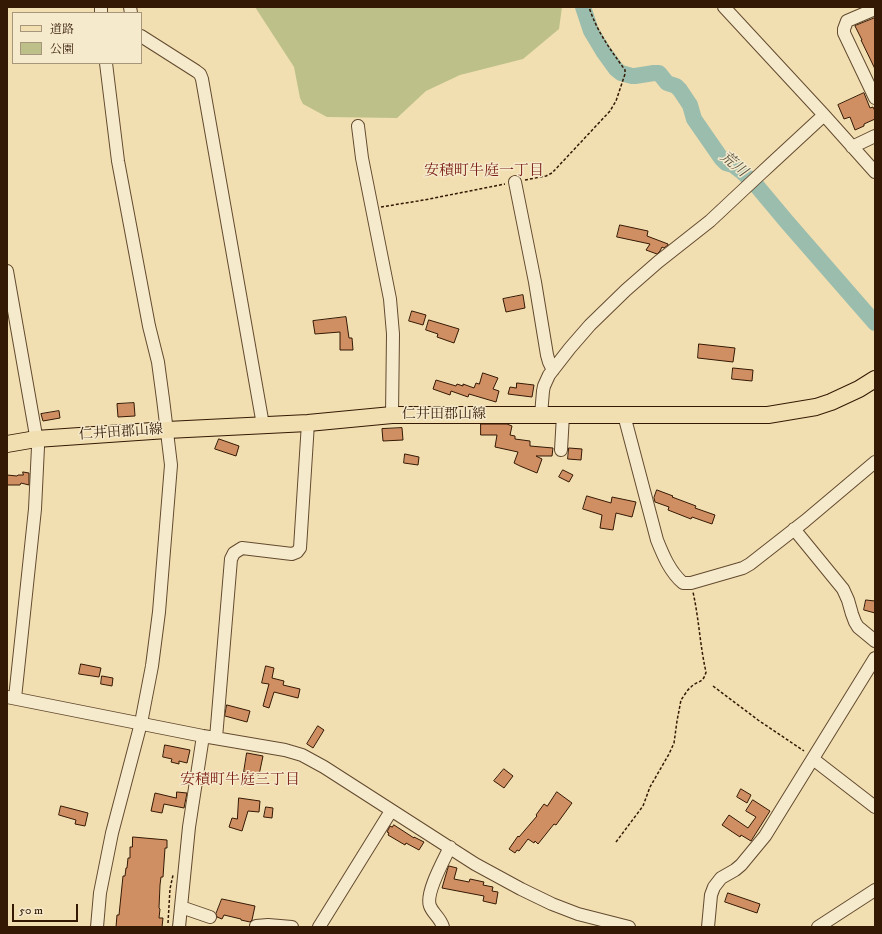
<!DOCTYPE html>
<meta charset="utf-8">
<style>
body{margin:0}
#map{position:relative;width:882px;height:934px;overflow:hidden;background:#f1dfb1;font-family:"IM FELL DW Pica","Noto Serif JP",serif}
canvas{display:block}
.frame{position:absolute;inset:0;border:8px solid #341904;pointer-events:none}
.legend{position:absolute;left:12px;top:12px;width:130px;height:52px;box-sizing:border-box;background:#f6eacc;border:1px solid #a8967c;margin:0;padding:5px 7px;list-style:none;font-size:12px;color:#341904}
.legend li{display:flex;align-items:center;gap:8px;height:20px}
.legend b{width:20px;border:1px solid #a8967c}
.scale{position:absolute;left:12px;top:904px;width:66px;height:18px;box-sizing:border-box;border:2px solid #341904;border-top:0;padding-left:5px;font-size:12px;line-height:14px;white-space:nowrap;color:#341904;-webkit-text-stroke:3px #f6eacc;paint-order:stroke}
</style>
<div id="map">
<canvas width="882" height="934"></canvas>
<div class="frame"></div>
<ul class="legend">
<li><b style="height:5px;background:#f1dfb1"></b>道路</li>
<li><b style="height:11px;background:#bdc189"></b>公園</li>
</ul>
<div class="scale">50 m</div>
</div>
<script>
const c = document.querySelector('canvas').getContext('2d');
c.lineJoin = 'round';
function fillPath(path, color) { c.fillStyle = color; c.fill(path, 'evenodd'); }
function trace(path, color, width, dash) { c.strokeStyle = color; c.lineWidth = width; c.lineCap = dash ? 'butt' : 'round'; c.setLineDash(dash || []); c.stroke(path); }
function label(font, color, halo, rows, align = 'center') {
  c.font = font + ' "IM FELL DW Pica","Noto Serif JP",serif'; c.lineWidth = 3; c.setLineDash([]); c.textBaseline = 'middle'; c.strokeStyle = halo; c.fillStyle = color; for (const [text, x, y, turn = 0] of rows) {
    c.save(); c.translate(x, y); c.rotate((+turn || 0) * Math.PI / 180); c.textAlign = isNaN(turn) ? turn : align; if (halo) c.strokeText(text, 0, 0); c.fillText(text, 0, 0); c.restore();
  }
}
fillPath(new Path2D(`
 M255,7H562L559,29L523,59L460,75L426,91L397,118L327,117L303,104L300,98L294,67Z`), '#bdc189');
trace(new Path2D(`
 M583,7L591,31L603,51L616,69L621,73L632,76H635L654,73H659L667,83L676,86L680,90L690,105L694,119L721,158L726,163L733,165L741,171L756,185L787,222L875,323`), '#9bbdad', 16);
const building = new Path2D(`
 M875,18V69L861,40H862L855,26Z
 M864,93L870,108L873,107L875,111V119L864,124V126L855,130L850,117L844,119L838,105Z
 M620,225L648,231L647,236L668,244V245L664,248L662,247L660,251L657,254L646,250L650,244L617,237Z
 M523,295L525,308L506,312L503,299Z
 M412,311L426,315L423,325L409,321Z
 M346,317L349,338H352L353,350H340V332L315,334L313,321Z
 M429,320L459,329L454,343L437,337L438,334L426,330Z
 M699,344L735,348L733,362L698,358Z
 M733,368L753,370L752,381L732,379Z
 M483,373L498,378L493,389L499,391L496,402L469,394L468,397L451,391L450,395L433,389L436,380L456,386L457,384L463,386V384L474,388L476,383L479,384Z
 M517,383L534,385L532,397L508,394L510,387L516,388Z
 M134,403L135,416L118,417L117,404Z
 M59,411L60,418L43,421L41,414Z
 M481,424H507L512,426L510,435L515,436V439L530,441V446L553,448L552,456H536L542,459L537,473L520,466L514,463L518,452L495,447L497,435H481Z
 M402,428L403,440L383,441L382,429Z
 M219,439L239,446L236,456L215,449Z
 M569,448L582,449L581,460L568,459Z
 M405,454L419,457L418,465L404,463Z
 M563,470L573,475L569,482L559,477Z
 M23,472L29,473V485L21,483L20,485H7V475L17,476L18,475H23Z
 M657,490L673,496L672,497L696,506L695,508L715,515L712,524L692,517L691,519L668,510L669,507L655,502L654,498Z
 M587,496L611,503L612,497L636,502L632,517L616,513L613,530L600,528L602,515L583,509Z
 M866,600L875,601V613L864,610Z
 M81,664L101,668L99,677L79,674Z
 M266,666L274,668L272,678L284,681L283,685L300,689L298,698L274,692L269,708L263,706L269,684L262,683Z
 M102,676L113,678L112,686L101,684Z
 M227,705L250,711L247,722L225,716Z
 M318,726L324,730L313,748L307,744Z
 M165,745L190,750L187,763L179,761V764L171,762L172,759L163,757Z
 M247,753L263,756L259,775L244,772Z
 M504,769L513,776L504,788L494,781Z
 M741,789L751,795L747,803L737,797Z
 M177,792L187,793L184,808L164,804L162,813L151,811L155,793L176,798Z
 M557,792L572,803L556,825L554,824L538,844L535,841L534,843L528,839L519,851L517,850L515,853L509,849L518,836L519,837L537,816L536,815L544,804L547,806Z
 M239,798L260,801L259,812L248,811L242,831L229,827L232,818L237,819Z
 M753,800L770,811L751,841L741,835L740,837L722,825L729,815L748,828L756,817L746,811Z
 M61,806L88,813L85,826L75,824L76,820L59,815Z
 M266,807L273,808L272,818L264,817Z
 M394,825L414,838V837L424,842L419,850L406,843L405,845L388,835L389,833L387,832L390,826L392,827Z
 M133,837L167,840V848H165L163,877H161L160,885L159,908L160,909L159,918H163L162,927H116L117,915H119L123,876H125L126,868H127L128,858H130V847H132Z
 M449,866L457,868L454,879L469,882L470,879L484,882L483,885L493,887L492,891L498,892L496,904L483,901L484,896L442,888L447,871Z
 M728,893L760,904L757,913L725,902Z
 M222,899L255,906L252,920L250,922L241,920V919L224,915L222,919L217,917L216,914Z`);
fillPath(building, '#d08e63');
trace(building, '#341904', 1);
const minor = new Path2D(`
 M101,7V13
 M130,7L131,13
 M724,7L824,115L875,172
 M875,9L847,21L844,29V33L875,98
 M141,36L196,71L200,74L202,79L263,425
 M358,126L362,158L390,299L393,334L392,415
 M852,147L875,136
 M515,182L535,282L547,355L549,362L553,370
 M7,271L38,447L35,509L15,698
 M541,415L543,391L544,386L549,375L570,348L590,325L626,290L658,262L710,221L757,177L771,164L824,115
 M624,415L657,540C663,555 670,572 683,583H691L743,568L750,564L805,521L875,462
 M561,450L563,415
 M794,529L843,589L848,600L852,614L855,622L858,627L875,641
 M7,697L203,736L285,750L302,755L324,767L475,864L521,889L552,904L578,914L629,927
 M216,738L231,559L234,553L242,548L292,554L297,552L300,548L308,423
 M813,759L875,807
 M181,907L210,917
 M256,926L268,925L292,927
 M97,927L100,893L112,833L141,723L152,666L159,612L171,465L163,399L158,362L149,326L118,161L106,63
 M179,927L189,827L203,736
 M319,927L391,811
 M443,927C440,917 433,914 430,906C425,893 444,860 450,847
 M708,927L711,895L714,887L721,878L735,870L741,865L765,836L875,658
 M818,927L875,890`);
const major = new Path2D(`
 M7,444L36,439L167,430L308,423L392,415H768L816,407L831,402L859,389L875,379`);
trace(minor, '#634a2f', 14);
trace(major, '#341904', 18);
trace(new Path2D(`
 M525,180L546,176L552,173L610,111L616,101L625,74V70C610,49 597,32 589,7
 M381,207L424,200L505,184
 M713,686L758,720L804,751
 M616,842L643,806L650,787L669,754L674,743L677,721L681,700C684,696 687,690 691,687C698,680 703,684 706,672C700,646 699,619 693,592
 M168,923L170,889L173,875`), '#341904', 1.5, [3, 2]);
trace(minor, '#f6eacc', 12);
trace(major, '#f1dfb1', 16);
label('14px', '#341904', '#f6eacc', [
 ["仁井田郡山線",444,415],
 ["仁井田郡山線",121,433,-4]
]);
label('italic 15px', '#58523f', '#f6eacc', [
 ["荒川",733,165,40]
]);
label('15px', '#7a1f14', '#f6eacc', [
 ["安積町牛庭一丁目",484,172],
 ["安積町牛庭三丁目",240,781]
]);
</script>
